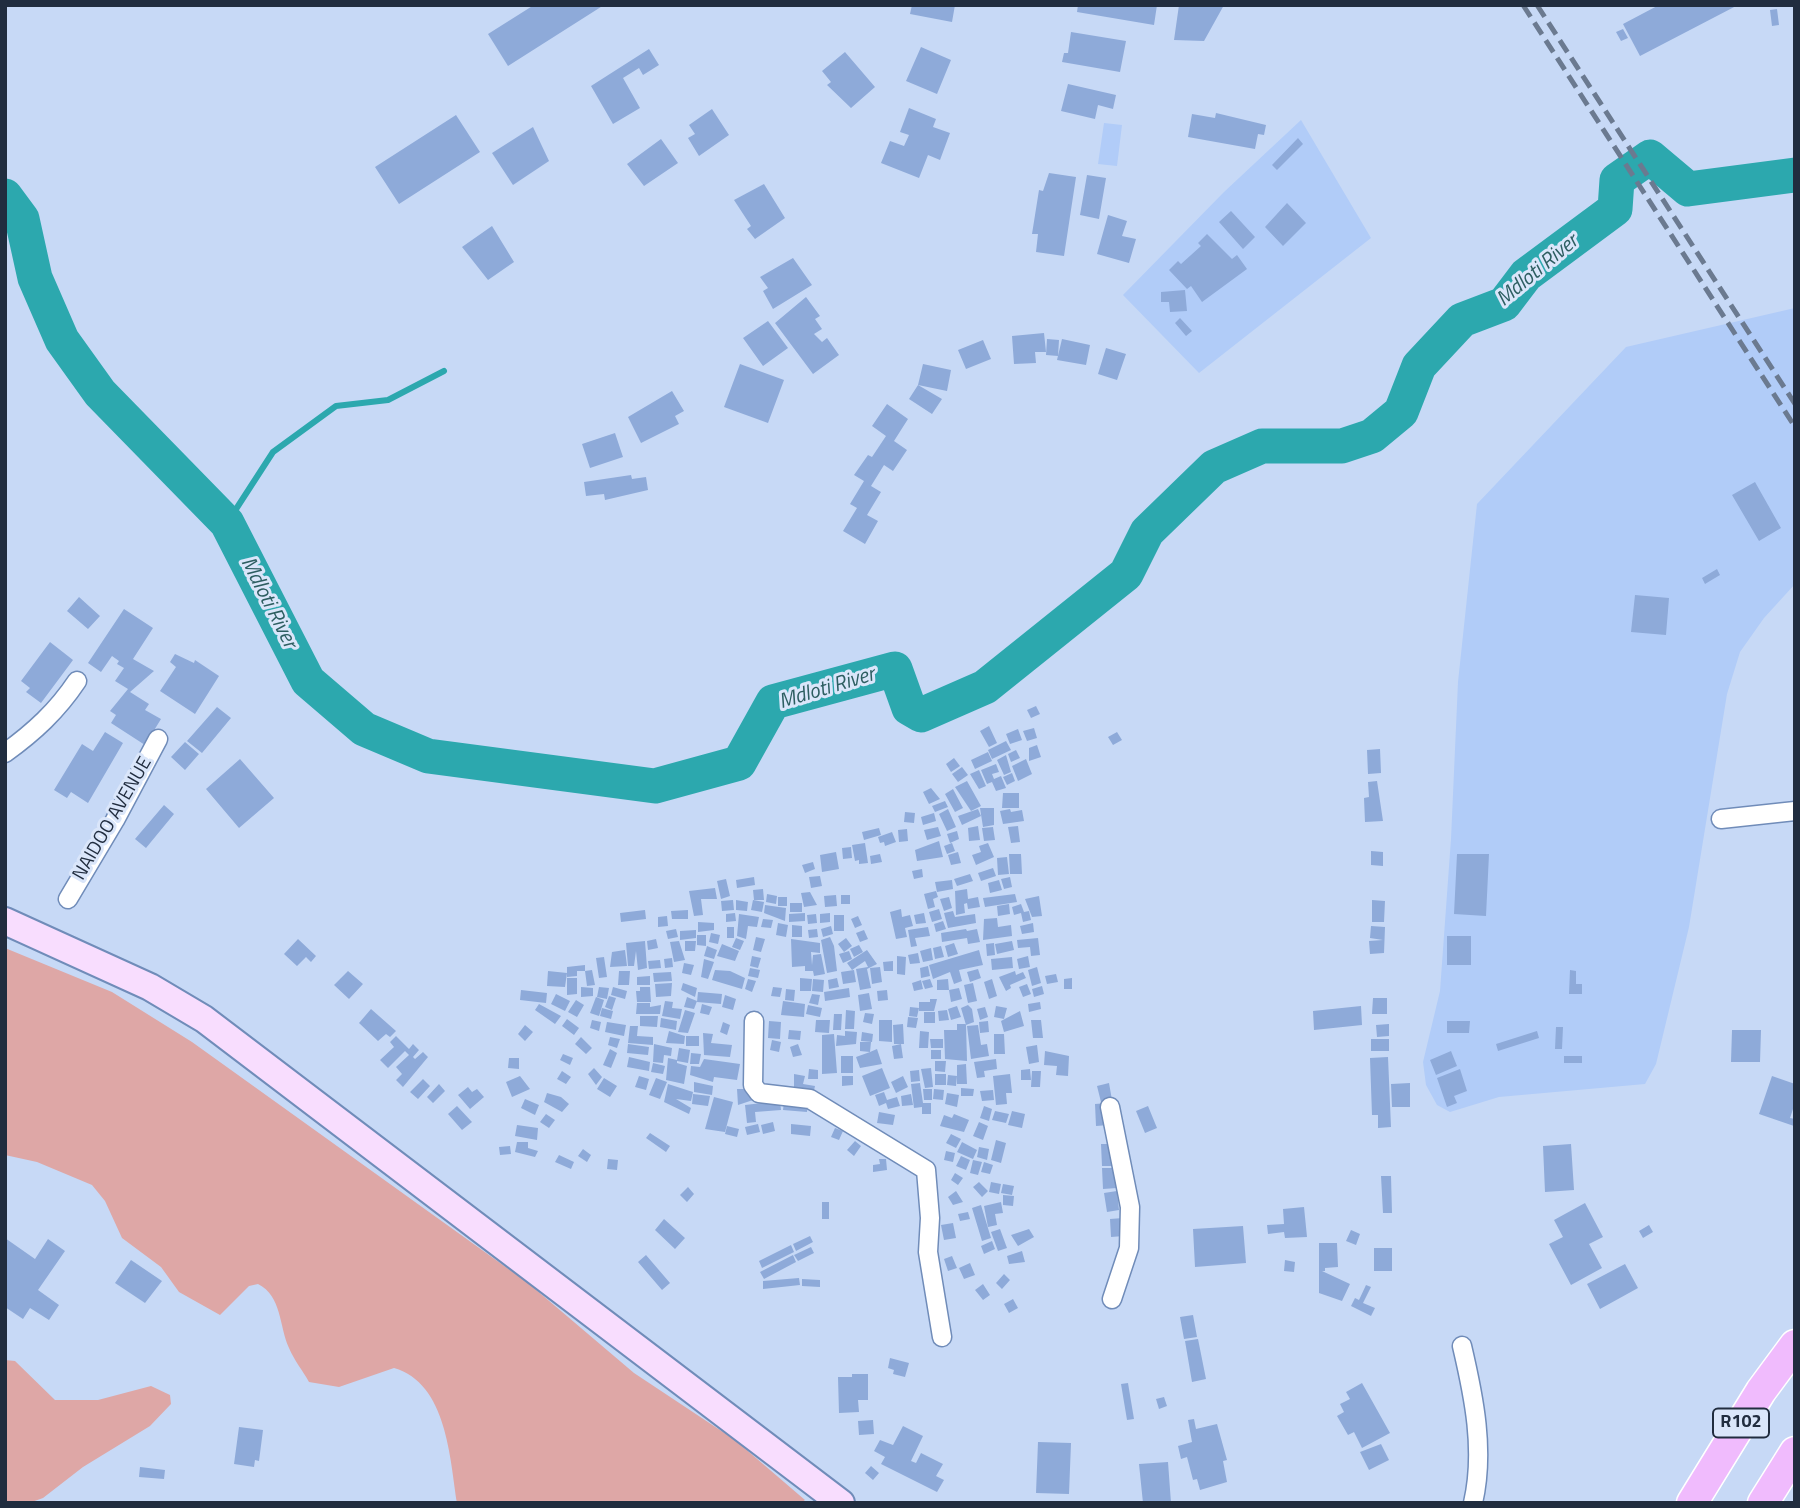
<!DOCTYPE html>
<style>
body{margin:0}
#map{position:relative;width:1800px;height:1508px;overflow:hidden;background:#c7d9f6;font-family:"Titillium Web",sans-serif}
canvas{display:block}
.frame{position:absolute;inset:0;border:7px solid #212d3f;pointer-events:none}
</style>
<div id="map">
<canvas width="1800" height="1508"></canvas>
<div class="frame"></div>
</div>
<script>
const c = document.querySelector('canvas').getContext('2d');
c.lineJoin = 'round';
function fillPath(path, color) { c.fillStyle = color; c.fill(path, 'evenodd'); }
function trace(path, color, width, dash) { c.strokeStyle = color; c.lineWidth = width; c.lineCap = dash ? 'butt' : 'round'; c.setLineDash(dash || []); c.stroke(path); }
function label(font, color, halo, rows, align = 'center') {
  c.font = font + ' "Titillium Web",sans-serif'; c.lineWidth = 6; c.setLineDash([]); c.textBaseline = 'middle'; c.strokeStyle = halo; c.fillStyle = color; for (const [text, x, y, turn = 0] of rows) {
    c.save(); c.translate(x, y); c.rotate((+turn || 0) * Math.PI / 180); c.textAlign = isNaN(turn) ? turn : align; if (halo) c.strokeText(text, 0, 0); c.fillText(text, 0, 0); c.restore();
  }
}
fillPath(new Path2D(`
 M1301,120L1371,238L1199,373L1123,295L1224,192Z
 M1104,123L1122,125L1117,166L1098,164Z
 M1795,308V584L1764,618L1740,652L1727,694L1689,927L1656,1064L1645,1084L1499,1097L1450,1112L1437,1105L1426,1085L1423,1062L1440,991L1451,839L1458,682L1477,504L1626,347Z`), '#b1ccf8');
fillPath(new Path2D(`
 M5,948L112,992L192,1042L528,1283L634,1373L735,1440L805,1500L801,1503H457C450,1459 447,1383 394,1368L339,1387L309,1382C303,1371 294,1360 289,1348C279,1326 282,1296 258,1284L249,1286L220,1315L179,1292L161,1267L122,1238L105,1201L92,1185L37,1162L5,1155Z
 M5,1360L15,1361L55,1400H98L151,1386L170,1395L171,1404L150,1426L83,1467L43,1498L29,1503H5Z`), '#dea7a6');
trace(new Path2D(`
 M227,523L273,452L336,406L388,400L444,371`), '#2ca8ae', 6);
trace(new Path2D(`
 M5,196L22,219L35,278L62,340L100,393L227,523L308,681L364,729L428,756L655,786L739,763L773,702L895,669L909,708L921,715L985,687L1126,574L1147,532L1214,467L1262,446H1342L1372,436L1401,412L1419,366L1462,320L1504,304L1526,275L1615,209L1617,180L1650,157L1688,189L1795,175`), '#2ca8ae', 35);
fillPath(new Path2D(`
 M534,5H604L508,66L488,34Z
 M912,5H955L952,22L910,14Z
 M1078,5H1157L1154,25L1077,12Z
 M1179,5H1224L1204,41L1174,40Z
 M1659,5H1738L1640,56L1623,24Z
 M1777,9L1779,25L1772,26L1770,10Z
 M1623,29L1628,38L1621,41L1616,32Z
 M1071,32L1126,41L1120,72L1062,62L1064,53H1068Z
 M921,47L951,60L937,94L906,81Z
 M649,49L659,65L643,75L639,68L623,78L640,108L613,124L591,86Z
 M845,52L875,87L851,108L827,85L831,82L822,71Z
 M1068,84L1116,95L1113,109L1098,105L1095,119L1061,111Z
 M909,108L936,119L933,127L950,133L940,160L928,155L919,178L881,163L890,141L904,146L909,135L900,132Z
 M712,109L729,135L699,156L688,138L695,134L689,125Z
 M1216,113L1266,125L1264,135L1258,134L1255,149L1188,137L1192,114L1215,118Z
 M456,115L480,152L399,204L375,167Z
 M533,127L549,161L513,185L492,153Z
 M1298,138L1303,144L1277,170L1272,165Z
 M661,139L678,163L644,186L627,164Z
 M1049,173L1076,177L1064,256L1036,252L1038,234H1032L1039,190L1043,191Z
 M1087,175L1106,178L1099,219L1080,215Z
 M764,184L785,218L755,239L747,229L751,226L734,200Z
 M1287,203L1306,223L1283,246L1265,227Z
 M1231,211L1255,237L1243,249L1219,222Z
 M1108,215L1127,221L1122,236L1136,239L1129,263L1097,254Z
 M492,226L514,262L488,280L462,247Z
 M1207,234L1232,259L1237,255L1247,269L1202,302L1191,286L1187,289L1169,270L1178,261L1181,264L1201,246L1198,243Z
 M793,258L812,285L773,309L763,291L768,288L760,277Z
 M1185,290L1187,311L1170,312L1169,302H1161V292Z
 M806,297L820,316L815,319L822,329L814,334L822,342L827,338L839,355L813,374L775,323Z
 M1180,318L1192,331L1186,336L1175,323Z
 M768,321L788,348L763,366L743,338Z
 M1044,333L1046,352H1035L1036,363L1014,364L1012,336Z
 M1047,339L1059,340L1058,356L1046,355Z
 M1062,339L1090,345L1086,365L1057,360Z
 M983,340L991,359L966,369L958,350Z
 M1106,348L1126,354L1117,380L1098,374Z
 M740,364L784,380L768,423L724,407Z
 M923,364L951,370L947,391L918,385L942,399L932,414L909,399L918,385Z
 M672,391L684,411L675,416L679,424L641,443L628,417Z
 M887,404L908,419L894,441L907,450L893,471L884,465L871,486L881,492L867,515L878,521L865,544L843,531L857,508L850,504L864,481L854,475L868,455L872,457L886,436L872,426Z
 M615,433L623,457L590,468L582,444Z
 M631,475L632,479L646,477L648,490L605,500L604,494L586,496L584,482Z
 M1755,482L1781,528L1759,541L1732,495Z
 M1717,569L1720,575L1705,584L1702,578Z
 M1635,595L1669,598L1666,635L1631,632Z
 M79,597L100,616L88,629L67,611Z
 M124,609L153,628L133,659L154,671L130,692L149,704L145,710L161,719L145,745L111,723L116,715L110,711L128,689L115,681L124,668L117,664L119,661L112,656L101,672L88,663Z
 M50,642L73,660L41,703L26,692L30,688L21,681Z
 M175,654L194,663L195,660L219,676L195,714L160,691L176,667L170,662Z
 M1036,706L1040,714L1031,718L1027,710Z
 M217,707L231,718L202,753L187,741Z
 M989,726L997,743L989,747L980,731Z
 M1034,728L1037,738L1027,741L1023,731Z
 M1018,729L1022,740L1010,744L1006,734Z
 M105,732L123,743L88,803L71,792L67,798L54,790L82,744L93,751Z
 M1117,732L1122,740L1113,745L1108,737Z
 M1006,741L1011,750L992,759L988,750Z
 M185,742L199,754L185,770L171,757Z
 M1037,745L1041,757L1029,761V748Z
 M1380,749L1381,773L1368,774L1367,750Z
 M1016,750L1020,758L1011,762L1008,754Z
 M988,752L992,761L975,769L971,760Z
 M1006,755L1011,772L1004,775L997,760Z
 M954,758L960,766L951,772L946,764Z
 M240,759L274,798L239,828L206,789Z
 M1026,759L1032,774L1018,781L1012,766Z
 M996,764L999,772L992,774L994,779L1001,776L1006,788L996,791L992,782L987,784L981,770Z
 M962,767L968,775L958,782L952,774Z
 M979,770L986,786L979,789L970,774Z
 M1012,773L1015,781L1007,785L1003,777Z
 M967,781L981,806L971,811L955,787Z
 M1377,781L1383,821L1365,822L1364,798L1369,797L1368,782Z
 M931,788L940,799L929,804L923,792Z
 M953,789L963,808L955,812L945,794Z
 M1003,793H1019V808H1002Z
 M945,801L948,807L935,812L932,806Z
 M164,805L174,814L146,848L135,839Z
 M980,808H994V825L983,827Z
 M948,809L956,827L947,831L939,814Z
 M978,809L981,816L962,825L958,816Z
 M1010,809L1011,812L1022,810L1024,821L1003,824L1000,811Z
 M905,812L915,813L914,823L904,822Z
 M934,813L936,821L923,825L921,817Z
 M978,826L980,840L969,841L968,828Z
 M1018,826L1020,842L1011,843L1008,827Z
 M938,827L941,836L927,840L924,830Z
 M993,827L995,840L984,841L982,828Z
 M879,828L881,835L864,840L862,832Z
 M907,829L908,841L899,842L898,830Z
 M957,831L959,839L950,843L947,834Z
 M892,832L896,842L885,846L884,842L880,843L878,837Z
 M939,841L943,857L917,861L915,850Z
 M865,843L868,863L859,864V860L855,861L852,845Z
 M952,843L955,851L947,854L944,846Z
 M988,843L994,857L976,865L972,855L981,852L979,846Z
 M851,847L852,858L843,859L842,848Z
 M1371,851L1383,852V866L1371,865Z
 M836,852L839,869L822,872L820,855Z
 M958,852L961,863L951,865L948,855Z
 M880,854L882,862L871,864L870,856Z
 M1009,854H1021L1022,874H1010Z
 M1457,854H1489L1486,916L1454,914Z
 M1007,857L1009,874L998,875L997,858Z
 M813,862L815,869L805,873L802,865Z
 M993,868L996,876L981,881L978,873Z
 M922,869L923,877L914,879L912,871Z
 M970,874L973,881L957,886L954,879Z
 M820,876L822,886L811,888L809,877Z
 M754,877L755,885L737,888L736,880Z
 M1010,877L1012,887L1004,889L1001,879Z
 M726,879L730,896L721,899L717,881Z
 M952,880L953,889L937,892L935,882Z
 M999,880L1002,890L990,893L988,883Z
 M715,888L717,899H701L703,915L694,916L689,891Z
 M763,889L764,900H754L753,890Z
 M967,889L968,899L978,897L980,907L968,909L967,903L964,904L965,913L956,915L955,891Z
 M936,891L938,897L933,899L935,907L928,909L924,894Z
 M810,892L817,905L804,907L801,893Z
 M767,894L777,896L776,904L766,902Z
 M1015,894L1017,902L985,907L983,898Z
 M836,895L837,906L825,907L824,896Z
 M841,895H850V904H841Z
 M1039,896L1042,916L1032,917L1025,899Z
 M778,897H787V906H778Z
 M949,897L952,908L944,911L940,899Z
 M733,900L734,910L722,911L721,901Z
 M736,900L748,902L747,911L736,910Z
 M753,900L764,902L762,912L751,910Z
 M1372,900L1385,901L1384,922H1372Z
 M790,903H802V912H790Z
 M1009,904L1010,914L998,916L997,906Z
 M1021,904L1024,912L1029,911L1031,920L1023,922L1021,913L1014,915L1012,907Z
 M765,905L786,908L785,921L764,913Z
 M901,909L902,917L910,915L913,926L905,928L907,937L896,939L890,912Z
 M939,909L942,919L932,922L929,912Z
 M645,910L646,919L621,922L620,913Z
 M688,910V919H672L671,911Z
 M953,911L955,917L975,914L976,923L948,928L944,913Z
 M735,913L736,921L726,922V914Z
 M805,913V921L789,922V914Z
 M830,913V922L820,923V914Z
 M924,913L926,923L916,924L914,915Z
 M739,914L759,917L757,927L748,926L746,939L737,936Z
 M816,914L817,923L808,924L807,915Z
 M834,915H844V931H834Z
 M667,916L668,926L658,927V917Z
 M858,916L862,925L855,928L851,919Z
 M997,918L998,927L1011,925L1012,936L983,940L984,919Z
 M763,919L773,920L771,928L761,927Z
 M943,921L946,929L936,932L934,924Z
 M698,922L714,923V930L698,932Z
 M778,923L788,925L786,937L776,935Z
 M1033,923L1034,932L1022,934L1020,926Z
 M792,925L802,926V937H792Z
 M831,926L833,934L823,937L821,929Z
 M1371,926L1385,927L1384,953L1370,954L1369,941L1383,940L1370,938Z
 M727,927H734V938H727Z
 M928,927L930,936L915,938L917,946L911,947L908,930Z
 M676,929L678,937L668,939L666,931Z
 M817,929L818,937L809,938L808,930Z
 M966,929L967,931L977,929L980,942L968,944L967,938L942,942L941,933Z
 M696,930V938L680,940V931Z
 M864,930L868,939L860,942L856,933Z
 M711,933L720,935L718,944L709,942Z
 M697,935H706V946L697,945Z
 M1447,936H1471V965H1447Z
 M756,937L765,939L761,952L753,950Z
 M830,937L834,946L837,971L827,973L821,940Z
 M736,938L744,941L740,950L732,947Z
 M846,938L852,946L844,952L838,944Z
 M1038,938L1040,955L1031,956L1030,947L1018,948L1017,940Z
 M298,939L316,956L311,962L306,957L297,966L284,954Z
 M656,939L658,948L648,950L647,941Z
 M791,939L820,943V953L811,952L812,965L813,955L821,954L825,974L814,976L813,971H805V966L792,967Z
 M645,941L647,968L638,970L636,951L634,966H628L626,943Z
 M679,941L685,960L674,962L670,942Z
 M685,941H696L695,951H685Z
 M1012,941L1014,950L997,954L995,944Z
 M954,943L958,954L948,957L945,946Z
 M994,943L995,955L987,956L986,944Z
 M722,944L739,951L735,961L717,956Z
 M859,945L863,952L854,957L850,949Z
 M707,946L717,950L714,959L704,956Z
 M941,946L944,957L935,959L933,948Z
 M931,948L933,960L923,962L920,951Z
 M625,950L627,966L610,967L612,952Z
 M867,950L877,964L867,969L871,988L860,990L856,969L868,967L865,961L852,970L847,963Z
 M979,950L983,965L959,970L962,981L954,984L950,972L933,979L929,965Z
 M849,951L852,959L843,963L839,954Z
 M918,953L920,963L910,964L908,955Z
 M752,956L761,958L758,968L750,966Z
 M897,956L906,957L905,975L897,974Z
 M1028,956L1030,967L1019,969L1017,959Z
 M604,957L607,977L599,978L596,958Z
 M1012,957L1013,968L992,970L991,959Z
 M672,958L673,967L665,968L664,959Z
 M704,959L714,962L708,979L701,977Z
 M660,960L661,968L649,969L648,961Z
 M893,961V971H884L883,962Z
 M684,963L694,965L691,975L682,973Z
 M585,965V971H577V976L567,977V967Z
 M928,966L930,976L921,978L920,968Z
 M880,967L882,982L872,984L870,968Z
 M1037,967L1041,983L1032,986L1028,970Z
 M750,968L760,970L758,978L748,976Z
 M978,969L981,978L970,982L967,972Z
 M592,970L595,985L587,986L585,971Z
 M715,970L730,971L745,978L742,989L712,980Z
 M854,970L856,982L843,984L841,972Z
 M1570,970L1576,971V984H1582V994H1569Z
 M348,971L363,984L349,999L334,985Z
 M548,971L567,973L565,987L547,986Z
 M619,971H630L629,985H618Z
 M1015,971L1016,975L1023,972L1026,978L1010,985L1011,988L1006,991L999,977Z
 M671,972L672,981L654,982L653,973Z
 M1056,974L1058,982L1047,984L1045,976Z
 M650,976V985H637V977Z
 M567,978H577V994L567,995Z
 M800,978L812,979L811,991H800Z
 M837,978L839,987L829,989L828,980Z
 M1072,978V989H1064V979Z
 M748,979L756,981L752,992L745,989Z
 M813,979L824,980L823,992L812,991Z
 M930,979L933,987L925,989L922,981Z
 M948,979L949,990H937V980Z
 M992,979L997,996L989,999L984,982Z
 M921,980L923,989L914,991L912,983Z
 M672,983L671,996L656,997L655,984Z
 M683,983L697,988L695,997L681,990Z
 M973,983L977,1001L968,1003L964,985Z
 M1027,984L1031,994L1023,997L1019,987Z
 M1042,986L1044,994L1034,997L1032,989Z
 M581,987L593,988V996L581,997Z
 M599,987L609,988L607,999L597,997Z
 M613,987L627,991L625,999L611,995Z
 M640,987H650L651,1002H637L636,991H640Z
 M773,987L782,988L780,997L771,996Z
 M849,988L850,997L825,1001L824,992Z
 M959,988L962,999L951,1002L949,990Z
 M786,989L795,990L794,1001L785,1000Z
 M521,990L547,993L546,1003L520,1000Z
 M887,990L888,1000L878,1001L877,991Z
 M698,992L722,994L721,1004L697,1002Z
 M869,993L872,1009L860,1011L858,995Z
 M556,994L570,1001L565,1011L551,1004Z
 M812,994L820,995L818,1005L809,1003Z
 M725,995L736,999L733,1010L722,1007Z
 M609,996L616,998L612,1010L605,1007Z
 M596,997L604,1000L599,1016L590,1013Z
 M687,997L697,1001L694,1009L684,1007Z
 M1373,998H1387V1014H1372Z
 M930,999H937L934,1011H919V1002H930Z
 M576,1000L584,1005L577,1017L568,1012Z
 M665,1001L673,1002L672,1008L682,1009L680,1019L662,1016Z
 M783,1001L805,1004L804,1017L781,1015Z
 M1040,1002L1041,1009L1029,1012L1028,1004Z
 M637,1003H650V1007L661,1005L660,1014H636Z
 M539,1004L561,1016L555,1024L535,1010Z
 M702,1004L712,1007L709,1015L700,1013Z
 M808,1005L822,1008L820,1017L806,1014Z
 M968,1005L972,1009L974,1022L966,1025L961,1008Z
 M957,1006L961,1017L951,1020L948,1009Z
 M996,1006L1007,1008L1004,1019L994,1017Z
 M1361,1006L1362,1025L1314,1030L1313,1011Z
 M910,1007L919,1008L917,1017L909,1016Z
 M985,1007L988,1017L980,1020L977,1009Z
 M602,1008L613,1011L611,1019L600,1016Z
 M371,1009L396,1031L390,1037L386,1034L378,1041L359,1023Z
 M685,1010L695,1013L688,1033L678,1032Z
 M846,1010L855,1011L854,1029H845Z
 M947,1010L949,1020L939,1021L938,1011Z
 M1020,1011L1024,1026L1004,1032L1001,1021Z
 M924,1012H935V1023H924Z
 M865,1013L874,1014L872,1024L863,1022Z
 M834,1014H842L841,1030H833Z
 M640,1016H658L657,1027L640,1026Z
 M908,1017L918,1018L916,1028L907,1027Z
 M661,1018L677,1021L676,1030L660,1027Z
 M567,1019L579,1028L574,1035L562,1026Z
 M592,1020L601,1022L599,1031L590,1028Z
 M816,1020H830L829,1033L815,1032Z
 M879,1020H892V1042L879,1041Z
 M1031,1020H1041L1043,1038H1033Z
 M769,1021L781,1022L780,1039L768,1038Z
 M988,1021L989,1032L980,1033L979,1022Z
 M1447,1021H1470L1469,1033H1447Z
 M607,1022L626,1025L624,1036L605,1032Z
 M723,1022L730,1025L727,1035L720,1032Z
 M903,1024L904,1044H894L893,1025Z
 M957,1024H966L967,1061L945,1059L944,1030H957Z
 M1389,1024V1036L1377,1037L1376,1025Z
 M525,1025L533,1032L525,1041L518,1034Z
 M978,1025L981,1045L987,1044L989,1056L971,1059L967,1026Z
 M630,1026H638L637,1036L653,1037V1045L628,1043Z
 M1556,1027H1563L1562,1049H1555Z
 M789,1030L801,1031L800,1040L788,1039Z
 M1732,1030H1761L1760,1062H1731Z
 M669,1031L685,1036L684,1044L666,1043Z
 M845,1031L857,1032L856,1044L836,1046L837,1035L845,1036Z
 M920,1031L929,1032L928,1048H919Z
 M1537,1031L1539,1038L1498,1051L1496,1044Z
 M862,1032L873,1034L872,1042L861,1041Z
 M703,1033L713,1034L711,1043L732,1045L730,1057L704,1055Z
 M834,1034L837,1073L822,1074V1035Z
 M994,1034H1004L1005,1054H994Z
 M396,1036L409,1049L413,1044L419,1050L413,1057L415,1059L423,1052L428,1057L403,1087L396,1080L402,1074L396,1067L409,1055L405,1051L388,1068L380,1060L394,1047L390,1042Z
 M686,1036H699V1046H686Z
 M581,1037L592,1048L586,1054L575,1044Z
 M610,1037L620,1039L617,1048L608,1045Z
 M930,1039H943V1048H931Z
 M1371,1039H1389V1051H1371Z
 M772,1040L781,1042L779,1052L770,1050Z
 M860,1042H871L870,1052L877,1049L882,1064L860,1068L856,1057L870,1052L860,1051Z
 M628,1044L649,1047L648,1055L627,1053Z
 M654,1044L672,1048L671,1056L664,1055L663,1063L653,1062Z
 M798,1044L802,1055L793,1057L790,1047Z
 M901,1044L903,1058L894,1059L892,1046Z
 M1037,1045L1039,1062L1029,1064L1026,1047Z
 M679,1048L690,1050L688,1063L677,1061V1063L687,1066L684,1084L666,1080L668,1058L677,1060Z
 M610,1049L617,1053L611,1068L603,1065Z
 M931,1050H941V1059H931Z
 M1045,1051L1069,1056L1068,1076L1056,1075L1057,1066L1044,1065Z
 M1451,1051L1457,1066L1436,1075L1430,1060Z
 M691,1053L701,1054L699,1064H690Z
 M563,1054L573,1058L570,1065L560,1060Z
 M841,1056H853V1073H841Z
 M1564,1056H1582V1063H1564Z
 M629,1057L650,1062L649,1071L627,1067Z
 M1388,1057L1391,1127L1378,1128V1115H1372L1370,1058Z
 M509,1058H519V1069L508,1068Z
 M704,1059L740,1064L737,1080L714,1077L713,1082L690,1075L691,1066L700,1067Z
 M996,1059L997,1069L984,1071L985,1077L977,1078L974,1062Z
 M935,1061H946L945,1072L935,1071Z
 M653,1063L665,1066L663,1074L651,1072Z
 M966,1064L967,1084H957V1065Z
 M594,1068L602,1077L596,1085L588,1074Z
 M882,1068L890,1088L870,1096L862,1076Z
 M931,1068L933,1087L925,1088L921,1069Z
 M809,1069L818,1070V1079H808Z
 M1030,1069L1031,1080H1021V1070Z
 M1460,1069L1467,1091L1454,1096L1457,1103L1447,1107L1437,1078Z
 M919,1070L920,1081L911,1082L910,1071Z
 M562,1071L571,1077L566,1084L557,1079Z
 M1032,1071H1041L1040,1087H1031Z
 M794,1074L805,1076L803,1084L815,1086L813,1095L794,1091Z
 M935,1074H946V1085H935Z
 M1010,1074L1012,1093H1006L1007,1104L996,1105L993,1076Z
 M948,1075L957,1076L956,1086L947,1085Z
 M520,1076L530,1089L512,1097L506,1082Z
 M639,1076L649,1079L646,1090L635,1087Z
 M842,1076H853V1085L842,1086Z
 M903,1076L908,1087L896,1093L891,1082Z
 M1772,1076L1795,1084V1103L1790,1118L1795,1119L1794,1126L1759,1114Z
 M604,1078L617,1086L610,1097L597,1089Z
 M656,1078L667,1082L660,1099L649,1095Z
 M423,1079L430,1086L418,1099L410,1092Z
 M694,1082L713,1086L712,1095L694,1092Z
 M920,1083L923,1103H931V1114H922V1107L914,1108L911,1084Z
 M1109,1083L1112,1100L1101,1102L1097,1086Z
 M1410,1083V1107H1392L1391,1084Z
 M439,1084L445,1091L433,1103L427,1097Z
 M668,1084L693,1092L691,1101L676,1099L691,1108L689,1114L664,1102Z
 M468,1087L472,1092L477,1089L484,1097L470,1109L458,1095Z
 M961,1088L974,1089L973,1096H961Z
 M737,1089H753V1100L738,1105Z
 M923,1089H932V1100H924Z
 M934,1089L944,1090L943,1100L933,1099Z
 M993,1090L994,1100L982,1101L980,1091Z
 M884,1092L887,1100L897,1097L900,1106L888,1109L886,1103L879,1106L875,1095Z
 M547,1093L561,1097L569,1104L562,1112L544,1102Z
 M947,1093L959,1095L957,1107L945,1104Z
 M693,1094L710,1096L708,1106L692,1104Z
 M911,1094L913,1105L902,1106L901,1096Z
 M714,1097L733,1102L725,1132L705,1129Z
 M525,1099L539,1105L535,1115L521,1108Z
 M780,1101L781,1110L755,1112L756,1122L747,1123L745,1105Z
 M784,1102H808L807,1112L783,1110Z
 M1108,1103L1109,1125L1096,1126L1095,1104Z
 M457,1106L472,1122L462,1130L448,1114Z
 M984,1106L992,1109L989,1121L980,1118Z
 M1148,1106L1157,1128L1145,1133L1136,1111Z
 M995,1111L1009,1114L1006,1123L992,1120Z
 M1012,1111L1025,1114L1022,1128L1008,1125Z
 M879,1112L895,1115L893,1125L877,1123Z
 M546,1114L555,1120L549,1128L540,1122Z
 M954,1114L969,1120L964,1132L940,1126L944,1115L952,1118Z
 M773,1122L775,1131L763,1134L761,1125Z
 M979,1122L988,1126L983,1140L973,1136Z
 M758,1124L760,1132L747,1135L745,1127Z
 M791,1124L811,1126L810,1136L791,1134Z
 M517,1125L538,1128L537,1140L515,1136Z
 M727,1126L739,1129L737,1137L725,1134Z
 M835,1128L843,1131L839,1140L831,1137Z
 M650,1133L670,1146L666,1152L646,1138Z
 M951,1134L961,1139L956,1148L946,1143Z
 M996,1140L1006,1143L1001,1163L991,1160Z
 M855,1141L861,1146L854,1156L847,1150Z
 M517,1142H528V1148L538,1151L535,1157L515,1152Z
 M962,1142L977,1150L973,1159L957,1152Z
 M1101,1144H1114L1115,1166H1102Z
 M1571,1144L1574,1190L1545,1192L1543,1146Z
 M510,1146L511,1154L500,1155L499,1147Z
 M979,1147L989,1149L987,1160L977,1157Z
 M583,1149L591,1155L587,1162L578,1156Z
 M946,1151L955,1153L953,1162L944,1160Z
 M559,1155L574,1162L571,1169L555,1162Z
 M961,1156L970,1160L966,1170L956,1166Z
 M608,1159L618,1160L617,1170L607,1169Z
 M879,1159H886L887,1170L873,1172V1165L880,1164Z
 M973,1160L982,1162L978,1175L970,1173Z
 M984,1162L993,1165L990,1174L981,1172Z
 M1102,1168H1115L1117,1188L1103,1189Z
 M955,1173L963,1178L958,1185L951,1180Z
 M1381,1176H1391L1392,1213H1383Z
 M979,1182L988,1191L982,1197L973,1187Z
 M991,1182L1001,1184L999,1194L989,1192Z
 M1003,1184L1014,1186L1012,1195L1001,1193Z
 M688,1187L694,1194L687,1202L680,1195Z
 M956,1191L963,1202L953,1205L948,1197Z
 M1117,1191L1119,1210L1107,1212L1104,1193Z
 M1003,1195L1014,1196L1013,1206L1003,1205Z
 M822,1202H829V1219H822Z
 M1001,1202L1003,1213L995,1214L997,1225L988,1227L984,1206Z
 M1585,1203L1603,1237L1589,1244L1602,1268L1571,1285L1549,1244L1563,1237L1554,1220Z
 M981,1205L991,1238L982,1241L972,1208Z
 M1304,1207L1307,1237L1285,1238L1284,1232L1268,1234L1267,1225L1284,1224L1283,1209Z
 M968,1212L970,1219L960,1221L958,1214Z
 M1123,1218L1124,1236L1111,1237L1110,1219Z
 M664,1219L685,1238L675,1249L655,1230Z
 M953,1223L956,1238L944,1240L941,1225Z
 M1649,1225L1653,1232L1643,1238L1639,1231Z
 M1243,1226L1246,1263L1195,1267L1193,1229Z
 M1000,1229L1007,1248L998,1251L991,1232Z
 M1029,1229L1034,1237L1018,1246L1011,1235Z
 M1351,1230L1360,1234L1356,1245L1346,1241Z
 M810,1236L813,1242L796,1251L793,1244Z
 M5,1238L35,1259L48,1239L65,1251L38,1290L59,1305L49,1320L30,1308L23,1319L5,1307Z
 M992,1241L995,1249L984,1254L981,1246Z
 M1319,1243H1337L1338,1267L1325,1268V1271H1322L1350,1284L1342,1301L1319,1293Z
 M791,1245L794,1252L762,1268L759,1261Z
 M811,1247L814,1253L798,1261L794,1255Z
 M1374,1248H1392V1271H1374Z
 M1022,1251L1025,1262L1009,1264L1007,1256Z
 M646,1255L670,1283L662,1290L638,1262Z
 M793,1255L796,1262L764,1279L760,1272Z
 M952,1256L957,1268L948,1271L944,1259Z
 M131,1260L162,1281L145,1303L115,1283Z
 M1285,1260L1295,1262L1294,1272L1284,1271Z
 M970,1263L975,1275L964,1279L959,1268Z
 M1625,1264L1638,1288L1600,1309L1587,1284Z
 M1004,1274L1010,1280L1002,1289L996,1283Z
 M799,1278L800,1285L763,1289V1281Z
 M802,1279L820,1280V1287L802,1286Z
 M983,1284L990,1295L983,1300L975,1290Z
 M1366,1285L1371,1287L1363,1303L1375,1308L1371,1316L1351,1306L1355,1298L1359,1300Z
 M1013,1299L1018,1308L1009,1313L1004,1304Z
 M1193,1315L1197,1337L1184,1339L1180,1317Z
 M1198,1339L1206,1379L1192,1382L1185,1341Z
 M890,1358L909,1363L905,1377L893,1374L894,1370L888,1368Z
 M852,1374H868V1400H858L859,1412L839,1413L838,1377H852Z
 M1128,1383L1134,1419L1127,1420L1121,1384Z
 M1362,1383L1390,1433L1362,1448L1354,1432L1348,1435L1337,1416L1344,1412L1340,1404L1350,1399L1346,1392Z
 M1164,1397L1167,1406L1159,1409L1156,1399Z
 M1194,1419L1196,1429L1217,1424L1227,1460L1223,1461L1227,1482L1200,1490L1197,1479L1193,1480L1187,1457L1181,1459L1178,1446L1192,1442L1188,1420Z
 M873,1420L874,1434L859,1435L858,1421Z
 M903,1426L923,1436L911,1461L916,1463L921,1453L943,1464L936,1476L944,1480L937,1492L881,1464L885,1457L874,1451L880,1440L893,1445Z
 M239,1427L263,1430L259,1461L255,1460L254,1467L234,1464Z
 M1038,1442L1071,1443L1069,1494L1036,1493Z
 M1381,1444L1389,1460L1369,1470L1360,1452Z
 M1168,1462L1171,1503H1143L1139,1464Z
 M871,1466L879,1473L873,1480L865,1473Z
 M140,1467L165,1470L164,1479L139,1477Z`), '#8eaad9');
const street = new Path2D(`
 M5,753C34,732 57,711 77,681
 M1721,819L1795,811
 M68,899L115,820L158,739
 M754,1021L753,1085L759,1093L810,1099L926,1170L930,1218L928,1252L942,1337
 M1110,1107L1130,1207L1129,1248L1112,1299
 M1462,1346C1474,1397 1485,1451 1473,1503`);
const secondary = new Path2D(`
 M5,921L150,987L204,1019L841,1503`);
const primary = new Path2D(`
 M1692,1503L1761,1391L1795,1345
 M1763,1503L1795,1452`);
trace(street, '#708cb9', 21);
trace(secondary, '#708cb9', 30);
trace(primary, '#fff', 33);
trace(street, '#fff', 18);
trace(secondary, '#f8ddfe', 26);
trace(primary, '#f0bbfd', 30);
trace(new Path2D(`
 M1523,5L1795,427
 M1537,5L1795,404`), '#6b7a90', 5, [14, 7]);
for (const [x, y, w] of [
 [1741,1423,56]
]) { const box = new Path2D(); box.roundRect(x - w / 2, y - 14.5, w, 29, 5); c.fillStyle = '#dae6fa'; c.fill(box); trace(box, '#212d3f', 2); }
label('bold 18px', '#212d3f', null, [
 ["R102",1741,1423]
]);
label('19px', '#212d3f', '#dae6fa', [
 ["NAIDOO AVENUE",113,819,-60]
]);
label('italic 21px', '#2d5e61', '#dae6fa', [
 ["Mdloti River",1538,271,-40],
 ["Mdloti River",268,603,63],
 ["Mdloti River",827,689,-17]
]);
</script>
